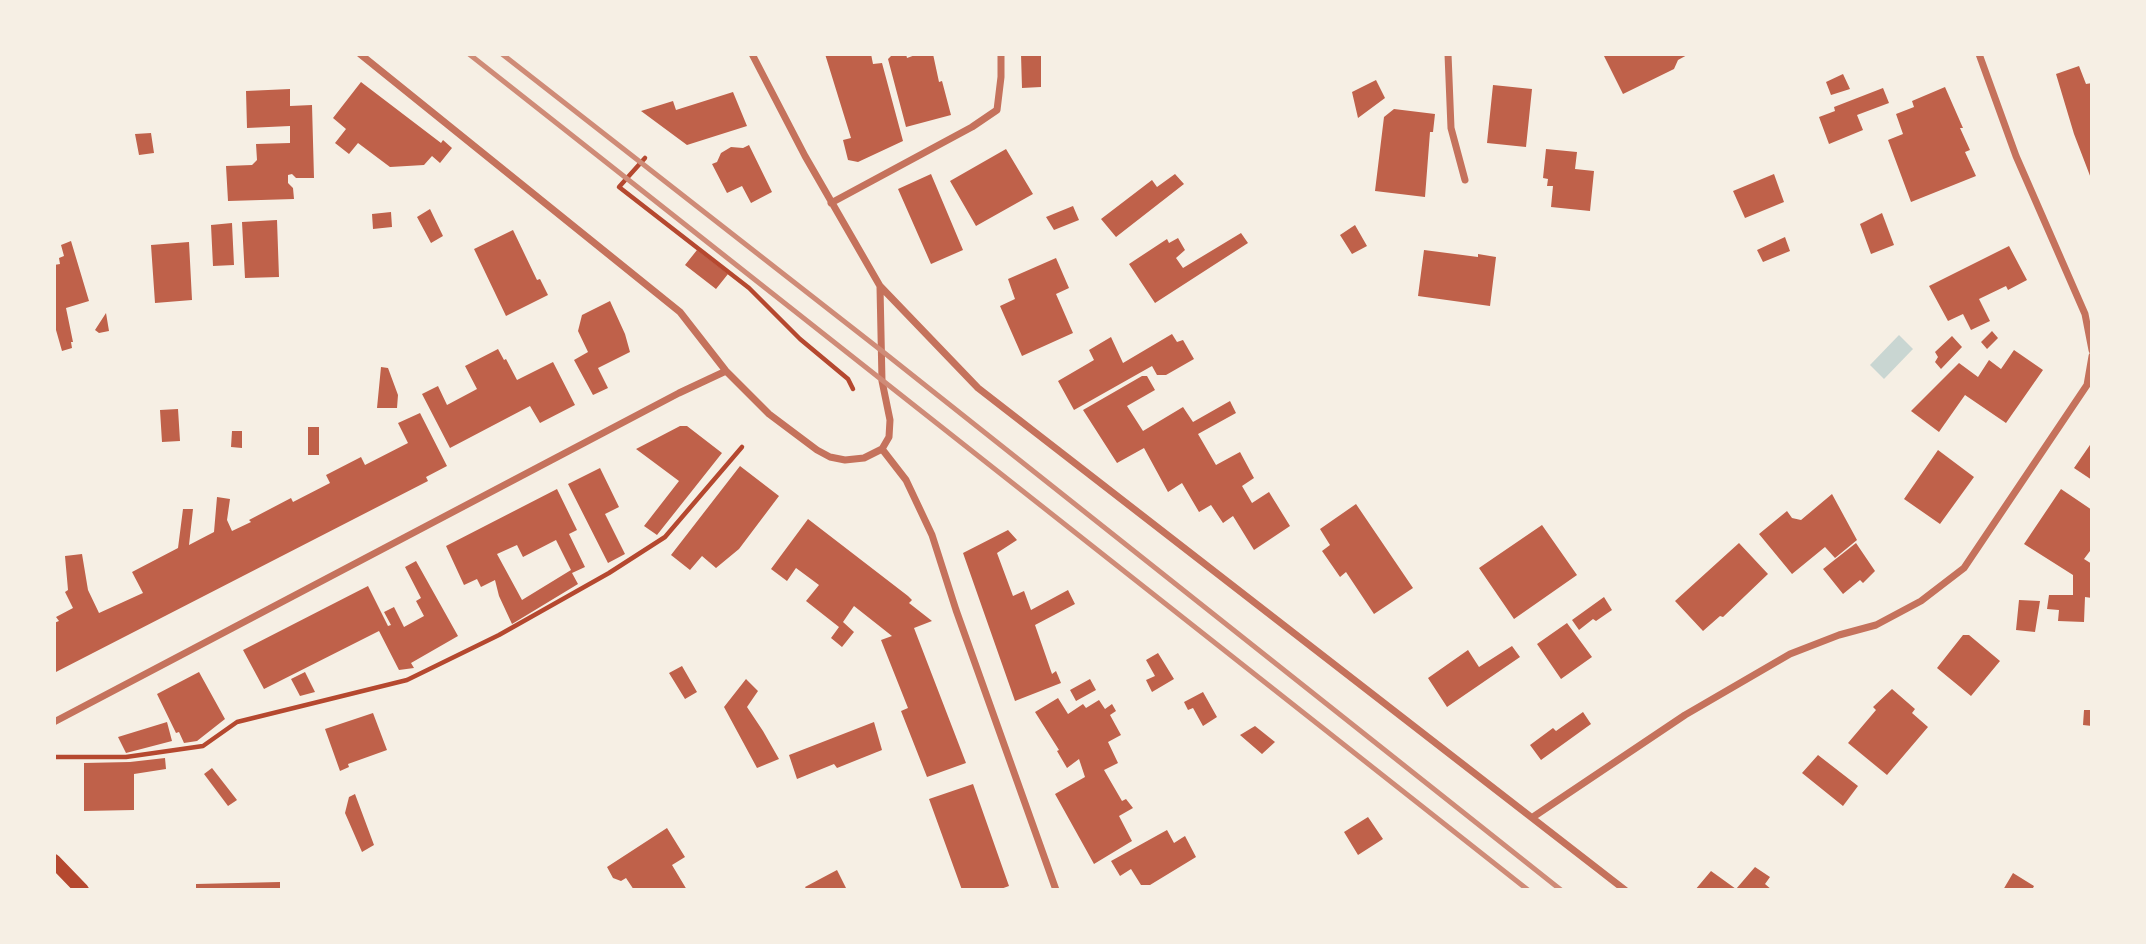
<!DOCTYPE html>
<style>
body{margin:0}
#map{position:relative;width:2146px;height:944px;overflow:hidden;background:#f6efe4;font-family:"Fira Sans Condensed",sans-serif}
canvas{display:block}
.frame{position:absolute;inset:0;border:56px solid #f6efe4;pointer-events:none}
</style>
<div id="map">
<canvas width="2146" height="944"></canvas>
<div class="frame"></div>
</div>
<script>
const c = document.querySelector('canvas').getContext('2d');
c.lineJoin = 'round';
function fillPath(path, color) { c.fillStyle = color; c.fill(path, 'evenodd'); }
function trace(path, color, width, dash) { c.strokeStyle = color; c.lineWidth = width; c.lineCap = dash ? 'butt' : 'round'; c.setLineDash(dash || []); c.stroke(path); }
fillPath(new Path2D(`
 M1899,335L1913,349L1884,379L1870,365Z`), '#c9d6d2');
fillPath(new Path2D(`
 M825,54H871L873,64L882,63L903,141L858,162L848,160L843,140L851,138Z
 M893,54H906L907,58L918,54H933L939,82L942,81L951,115L906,127L888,59Z
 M1021,54H1041V87L1022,88Z
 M1603,54H1689L1678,60L1674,69L1623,94Z
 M2079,66L2086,84L2092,83V181L2074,134L2056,74Z
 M1843,74L1850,89L1831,95L1826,82Z
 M1376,80L1385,98L1358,118L1352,92Z
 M361,82L441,143L443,140L452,148L440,163L432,156L424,165L390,167L358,143L349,154L335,143L346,129L333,118Z
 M1493,85L1532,89L1526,147L1487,143Z
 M1945,87L1963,128H1960L1970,150L1965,152L1976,176L1911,202L1888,140L1903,134L1896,114L1914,107L1912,101Z
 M1883,88L1889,103L1857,115L1863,130L1829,144L1819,117L1835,111L1834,107Z
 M290,89V106L312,105L314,178H296L292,174L288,175V183L293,188L294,199L228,201L226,166L252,165L257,160L256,144L290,143V126L247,128L246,91Z
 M733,92L747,126L687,145L641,111L673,101L676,110Z
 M1394,109L1435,114L1433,132H1430L1425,197L1375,191L1384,117Z
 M151,133L154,153L139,155L135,134Z
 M749,145L772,192L751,203L742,186L727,193L712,164L717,162L721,153L731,147L743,148Z
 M1006,149L1033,194L976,226L950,181Z
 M1546,149L1577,152L1575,169L1594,171L1590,211L1551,207L1553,186H1547L1548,179L1543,178Z
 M931,174L963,250L931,264L898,189Z
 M1175,174L1184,184L1116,237L1101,219L1152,180L1157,187Z
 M1774,174L1784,202L1745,218L1733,191Z
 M1073,206L1079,220L1054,230L1046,217Z
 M430,209L443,236L431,243L417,217Z
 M391,212L392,227L373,229L372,214Z
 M1882,213L1894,245L1871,254L1860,224Z
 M277,220L279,277L245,278L242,222Z
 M232,223L234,265L213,266L211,225Z
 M1355,225L1367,246L1352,254L1340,235Z
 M513,230L537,280L540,279L548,295L506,316L474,249Z
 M1241,233L1248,243L1155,303L1129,264L1167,239L1169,243L1178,238L1185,250L1176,258L1183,268Z
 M1785,237L1790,251L1763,262L1757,250Z
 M71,241L89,301L66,308L73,342H71L72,348L62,351L54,323V265L60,264L59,258L64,256L61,245Z
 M189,242L192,300L155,303L151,245Z
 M2009,246L2027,280L2008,290L2006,286L1979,299L1990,321L1971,330L1963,314L1948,321L1929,286Z
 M697,250L728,274L716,289L685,265Z
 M1424,250L1478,257V254L1496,257L1490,306L1418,296Z
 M1056,258L1069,288L1056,294L1073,333L1022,356L1000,306L1015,299L1008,279Z
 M610,301L625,334L630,352L598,368L608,388L593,395L574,360L588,352L578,331L582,315Z
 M106,313L109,331L99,333L95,330Z
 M1992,331L1998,338L1987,349L1981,342Z
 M1172,334L1177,342L1183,340L1194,359L1166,375H1157L1152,366L1074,410L1058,381L1094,360L1089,350L1111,337L1123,363Z
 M1952,336L1962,347L1941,369L1935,362L1938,357L1935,352Z
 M498,349L504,360L506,359L517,380L553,362L575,405L540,423L530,406L450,448L422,394L438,386L447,405L477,389L465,366Z
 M2014,350L2043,370L2006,423L1965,395L1939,432L1911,411L1959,363L1978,377L1989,360L2001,369Z
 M381,367L388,368L398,395L397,408H377Z
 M1142,376H1147L1155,390L1127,406L1143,431L1183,407L1193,422L1230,401L1236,413L1198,434L1216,465L1240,452L1254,478L1242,486L1252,503L1269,492L1290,526L1254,550L1233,516L1223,523L1211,505L1199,512L1182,483L1168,492L1144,448L1117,463L1083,410Z
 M178,409L180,441L162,442L160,410Z
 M420,413L447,466L426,477L428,481L54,673V623L59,621L56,617L73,608L65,592L68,590L65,556L82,554L88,590L99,613L143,593L132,572L178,548L183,509H193L189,545L214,532L217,497L230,499L227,520L232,531L251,522L249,520L291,498L293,502L330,483L326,475L361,457L365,465L408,443L398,423Z
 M680,426H687L722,453L657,535L644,526L679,481L636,449Z
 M308,427H319V455H308Z
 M232,431H242V448L231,447Z
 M2092,442V480L2074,468Z
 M1938,450L1974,477L1940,524L1904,499Z
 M740,466L779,496L739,549L716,568L702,556L690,570L671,555Z
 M600,468L619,507L605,514L625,554L608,563L568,484Z
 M557,489L577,530L569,534L585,567L572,573L578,584L512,624L499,596L495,580L481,587L477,579L464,585L446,546ZM556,540L571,570L522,600L497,554L517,545L523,557Z
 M2061,489L2092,510V552L2090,551L2084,559L2092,564V598L2085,597L2084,622L2058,621L2059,610L2047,609L2049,595H2073V575L2024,544Z
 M1832,494L1857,540L1835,558L1825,547L1792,574L1759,534L1787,511L1792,518L1801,520Z
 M1356,504L1413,588L1374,614L1346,572L1340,577L1322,551L1330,545L1320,529Z
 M808,519L908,596L912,600L909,603L932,621L914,628L966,763L927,777L901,711L908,708L881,640L892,636L854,606L843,622L854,632L842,647L831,638L839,627L806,601L819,585L796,568L787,581L771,569Z
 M1542,525L1577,575L1514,619L1479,568Z
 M1008,530L1017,540L997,553L1013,596L1024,591L1031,610L1068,590L1075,604L1035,625L1052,674L1056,671L1061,683L1015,701L963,553Z
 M1739,543L1768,574L1723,617L1720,616L1703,631L1675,601Z
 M1856,543L1875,571L1863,583L1860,580L1843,594L1823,569Z
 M416,561L458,636L411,663L414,668L399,670L379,631L264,689L243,650L368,586L388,626L391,625L384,612L394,607L404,627L424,616L416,601L421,598L405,567Z
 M1604,597L1612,610L1596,621L1593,619L1579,630L1572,620Z
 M2019,600L2040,601L2035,632L2016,630Z
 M1567,623L1592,657L1561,679L1537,644Z
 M1963,635H1969L2000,661L1971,696L1937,668Z
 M1512,646L1520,657L1447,707L1428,678L1468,650L1479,667Z
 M1158,653L1174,679L1152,692L1146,680L1155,676L1146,660Z
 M682,666L697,692L685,699L669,673Z
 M199,672L225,719L197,741L184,743L179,732L176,733L157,694Z
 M305,672L315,692L300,696L291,679Z
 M746,679L758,691L747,707L763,731L779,759L757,768L724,707Z
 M1090,679L1096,690L1076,701L1070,690Z
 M1892,689L1915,709L1912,713L1928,727L1887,775L1848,743L1876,710L1873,707Z
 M1203,692L1217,717L1203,726L1193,708L1188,710L1184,702Z
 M1058,698L1068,714L1083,704L1086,708L1099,700L1105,709L1112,704L1116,711L1110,715L1121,735L1108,742L1118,763L1104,770L1122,801L1126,799L1133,808L1119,816L1132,841L1094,864L1055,794L1085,777L1079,759L1067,768L1057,751L1059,750L1035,712Z
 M2084,710H2092V726L2083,725Z
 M1583,712L1591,724L1541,760L1530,745L1553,728L1556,731Z
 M373,713L387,750L348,764L349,767L340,771L325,729Z
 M167,722L172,741L126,753L118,737Z
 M874,722L882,750L837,768L834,764L797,779L789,755Z
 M1255,726L1275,742L1262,754L1240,735Z
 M1818,755L1858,786L1843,806L1802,773Z
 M165,758L166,769L134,774V810L84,811V763L130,762Z
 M212,768L237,800L228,806L204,774Z
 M973,784L1009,886L998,890H962L929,799Z
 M355,794L374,845L362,852L345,813L349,797Z
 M1368,817L1383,839L1358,855L1344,832Z
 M667,828L685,857L672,865L687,890H634L626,878L621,881L613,878L607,867Z
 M1167,830L1174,843L1185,836L1196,857L1150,885H1141L1131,869L1120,876L1111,861Z
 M1755,867L1770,877L1765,884L1772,890H1695L1711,871L1736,889Z
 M837,870L847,890H807L805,887Z
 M2013,873L2034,886L2032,890H2003Z
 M280,882V890H196V884Z`), '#bf614a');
trace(new Path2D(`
 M645,158L619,187L749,288L800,339L848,379L853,389
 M54,757H126L203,746L237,722L407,680L499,635L609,573L665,537L742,447`), '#b5482f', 4.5);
trace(new Path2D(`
 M360,54L680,312L726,371L769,414L817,450L830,457L845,460L864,458L882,449L889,437L890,420L882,381L880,287
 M752,54L805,156L880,286L978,388L1625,890
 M1448,54L1451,128L1465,180
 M1979,54L2016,156L2085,314L2092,350
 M831,203L972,127L997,110L1001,77V54
 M882,449L906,480L932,535L956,610L1056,890
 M54,722L679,393L726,371
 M1533,817L1685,715L1790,654L1839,635L1876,625L1921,601L1964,568L2087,385L2092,356`), '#c5725c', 7);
trace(new Path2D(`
 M54,861L82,890`), '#b5482f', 14);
trace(new Path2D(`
 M469,54L1528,890
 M502,54L882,351L1561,890`), '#cf8b77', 5);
</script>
